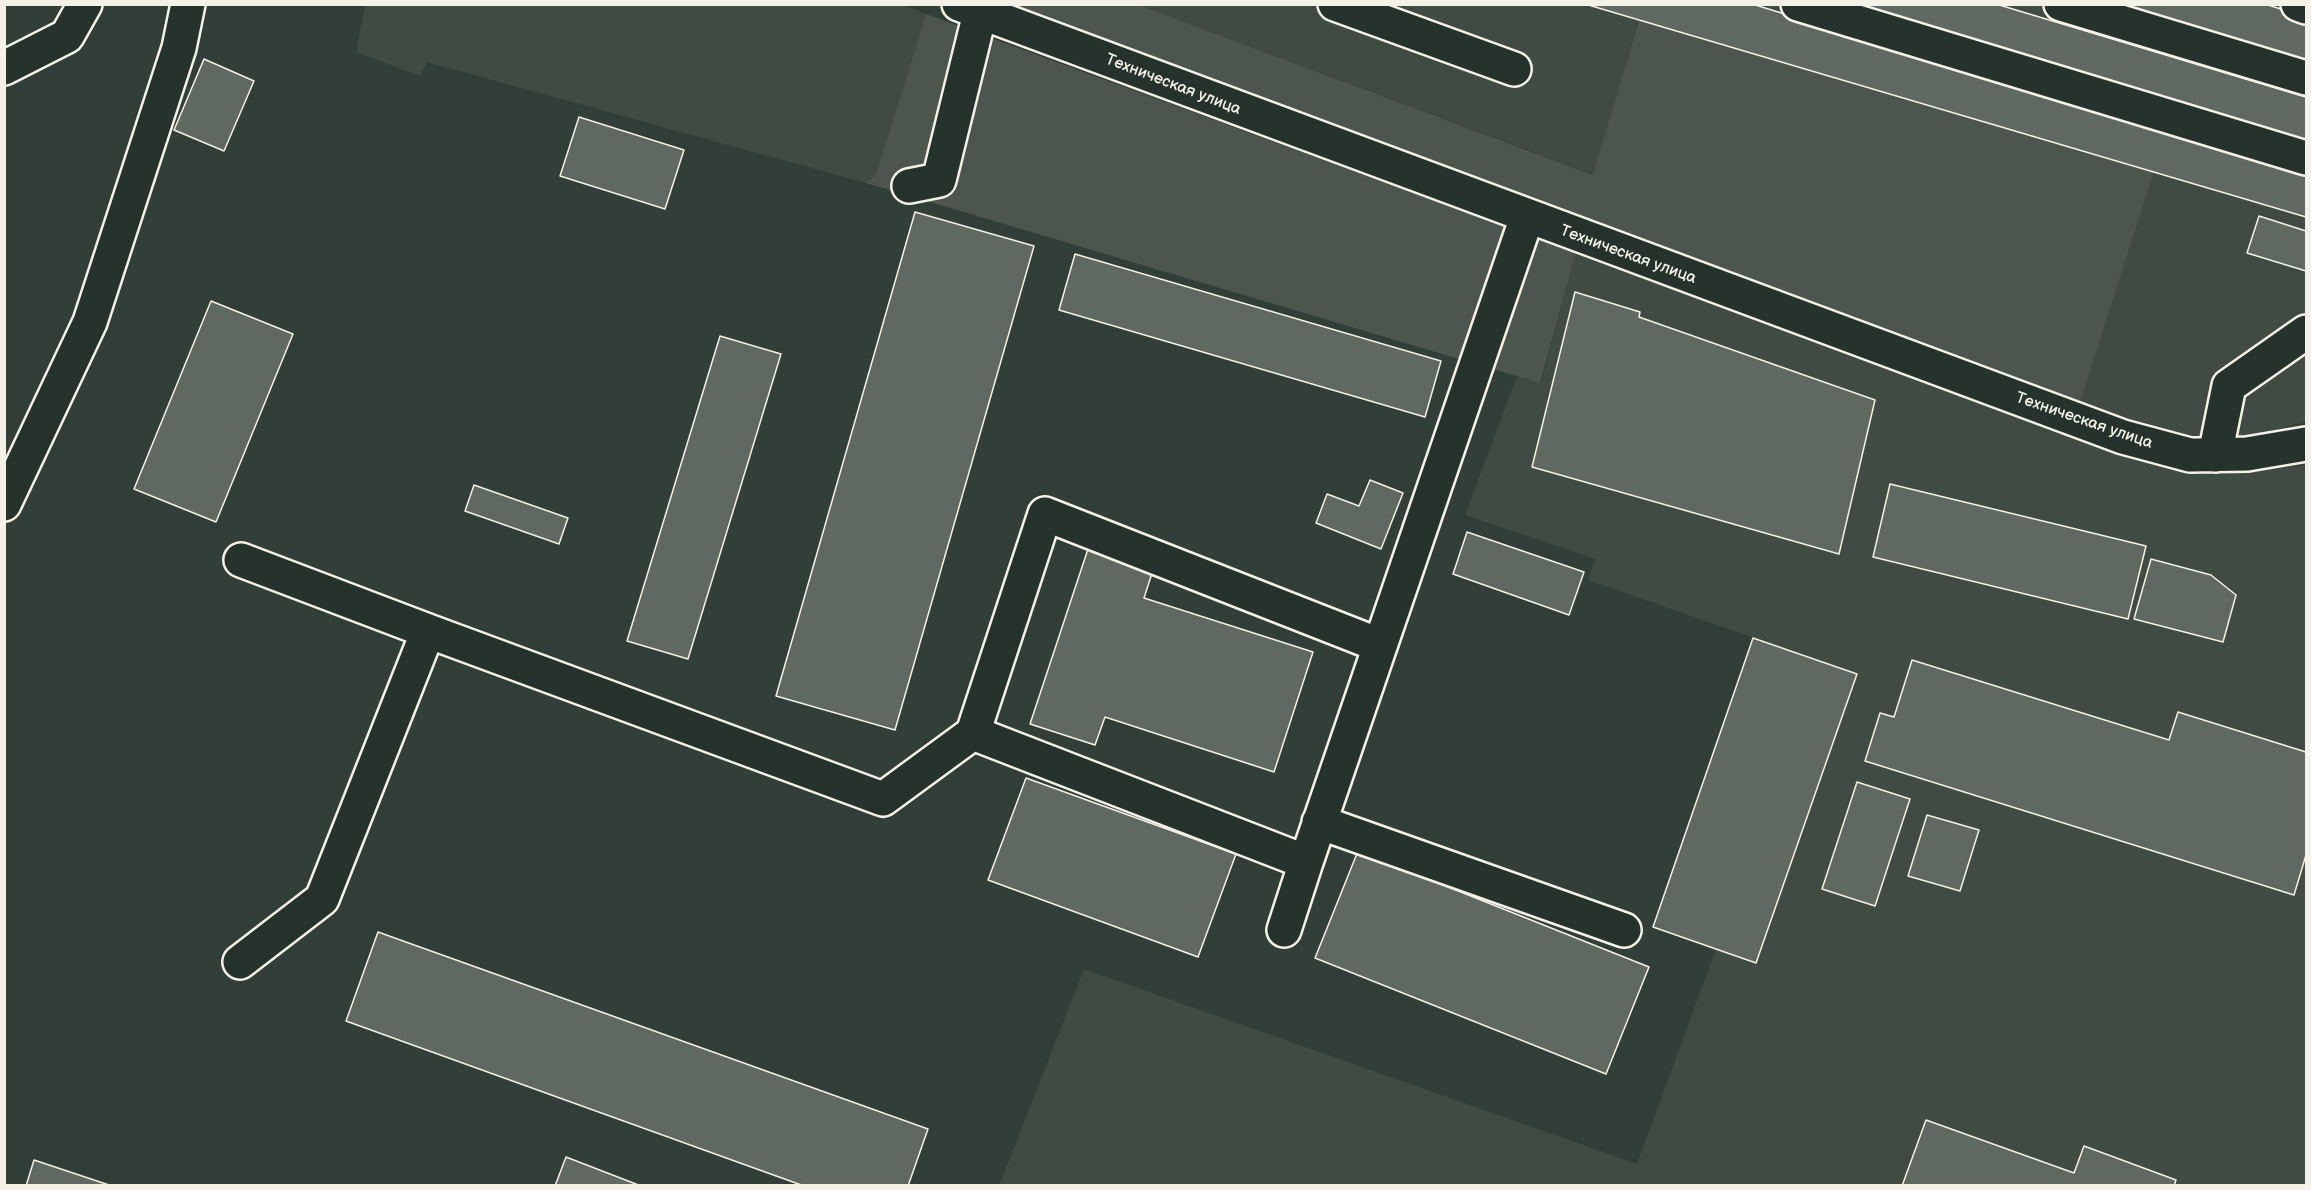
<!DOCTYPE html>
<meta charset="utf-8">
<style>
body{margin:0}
#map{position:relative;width:2311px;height:1190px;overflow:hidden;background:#323e38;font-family:"Balsamiq Sans",sans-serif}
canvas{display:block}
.frame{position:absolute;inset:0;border:6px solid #f4f1e8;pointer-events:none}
</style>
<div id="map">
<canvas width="2311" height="1190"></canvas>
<div class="frame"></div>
</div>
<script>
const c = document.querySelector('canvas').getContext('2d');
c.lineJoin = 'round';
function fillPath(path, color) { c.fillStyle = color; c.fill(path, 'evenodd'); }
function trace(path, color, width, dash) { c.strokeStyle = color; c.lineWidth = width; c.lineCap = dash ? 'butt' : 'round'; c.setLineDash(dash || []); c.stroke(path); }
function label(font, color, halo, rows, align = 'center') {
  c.font = font + ' "Balsamiq Sans",sans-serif'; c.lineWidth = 4.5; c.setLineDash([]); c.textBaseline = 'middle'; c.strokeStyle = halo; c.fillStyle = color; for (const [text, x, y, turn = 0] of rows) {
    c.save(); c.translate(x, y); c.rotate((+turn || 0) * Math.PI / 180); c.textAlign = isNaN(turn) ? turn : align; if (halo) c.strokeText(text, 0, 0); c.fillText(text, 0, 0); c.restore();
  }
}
fillPath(new Path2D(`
 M901,4L926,14L876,174L866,183L427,62L420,76L356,52L365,5Z
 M1139,5H2306V422L2243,437L2197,438L2129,422L2080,403L2154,172L1638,21L1594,175Z
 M1576,253L2121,452L2189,474L2240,473L2306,465V1185L999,1186L1084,969L1637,1164L1716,949L1756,963L1857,674L1588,580L1595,559L1465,515L1517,376L1541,383Z`), '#404b44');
fillPath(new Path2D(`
 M1006,5H1139L1593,175L1639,20L2154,172L2080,403Z
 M926,14L1576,253L1540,383L866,183L876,174Z`), '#4c564f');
const building = new Path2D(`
 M1585,4H1752L2306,173V217Z
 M1838,4H1996L2306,97V144Z
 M2112,4H2265L2306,17V61Z
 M204,59L254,81L224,151L174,130Z
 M579,117L684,150L665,209L560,176Z
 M915,212L1034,246L895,730L776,696Z
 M2259,216L2306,231V271L2247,253Z
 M1075,254L1441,361L1425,417L1059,310Z
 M1575,292L1640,312L1639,317L1875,400L1839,554L1532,467Z
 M211,301L293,334L216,522L134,489Z
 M720,336L781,354L688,659L627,641Z
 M1370,480L1403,493L1381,549L1316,523L1327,494L1359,506Z
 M1890,484L2146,546L2128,619L1873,557Z
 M474,485L568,518L559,544L465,511Z
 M1467,532L1584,572L1569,615L1453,574Z
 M1088,549L1153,570L1144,598L1313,652L1274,772L1105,717L1095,745L1030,724Z
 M2151,559L2211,575L2236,595L2223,642L2134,619Z
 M1753,638L1857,674L1756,963L1653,927Z
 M1912,660L2169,740L2178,712L2306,752V855L2294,895L1865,761L1880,713L1894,717Z
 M1026,778L1236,854L1198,957L988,880Z
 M1857,782L1910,799L1875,906L1822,889Z
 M1927,815L1979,830L1960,891L1908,876Z
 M1358,851L1649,967L1606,1074L1315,958Z
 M378,932L928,1129L908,1186H804L346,1021Z
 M1926,1120L2074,1173L2084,1146L2176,1180L2174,1186H1902Z
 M566,1157L641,1186H555Z
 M34,1160L112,1186H26Z`);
fillPath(building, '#5f6861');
trace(building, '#f4f1e8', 1.5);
const minor = new Path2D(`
 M959,4L2123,437L2190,455L2247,454L2306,444
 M1335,4L1514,69
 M1798,4L2306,158
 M2061,4L2306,78
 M2298,4L2306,7
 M4,68L67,36L85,4
 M909,186L939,180L980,13
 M2215,455L2229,386L2306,332
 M4,504L90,322L179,48L188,4
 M428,631L883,799L973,733L1306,862L1527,217
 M973,733L1045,514L1379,645
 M1319,822L1624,930
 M1284,930L1306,862
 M240,962L322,899L428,631L241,560`);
trace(minor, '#f4f1e8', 38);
trace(minor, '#26332d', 33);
label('16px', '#f4f1e8', '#26332d', [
 ["Техническая улица",1173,85,21],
 ["Техническая улица",1628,255,20],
 ["Техническая улица",2084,421,19]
]);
</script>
